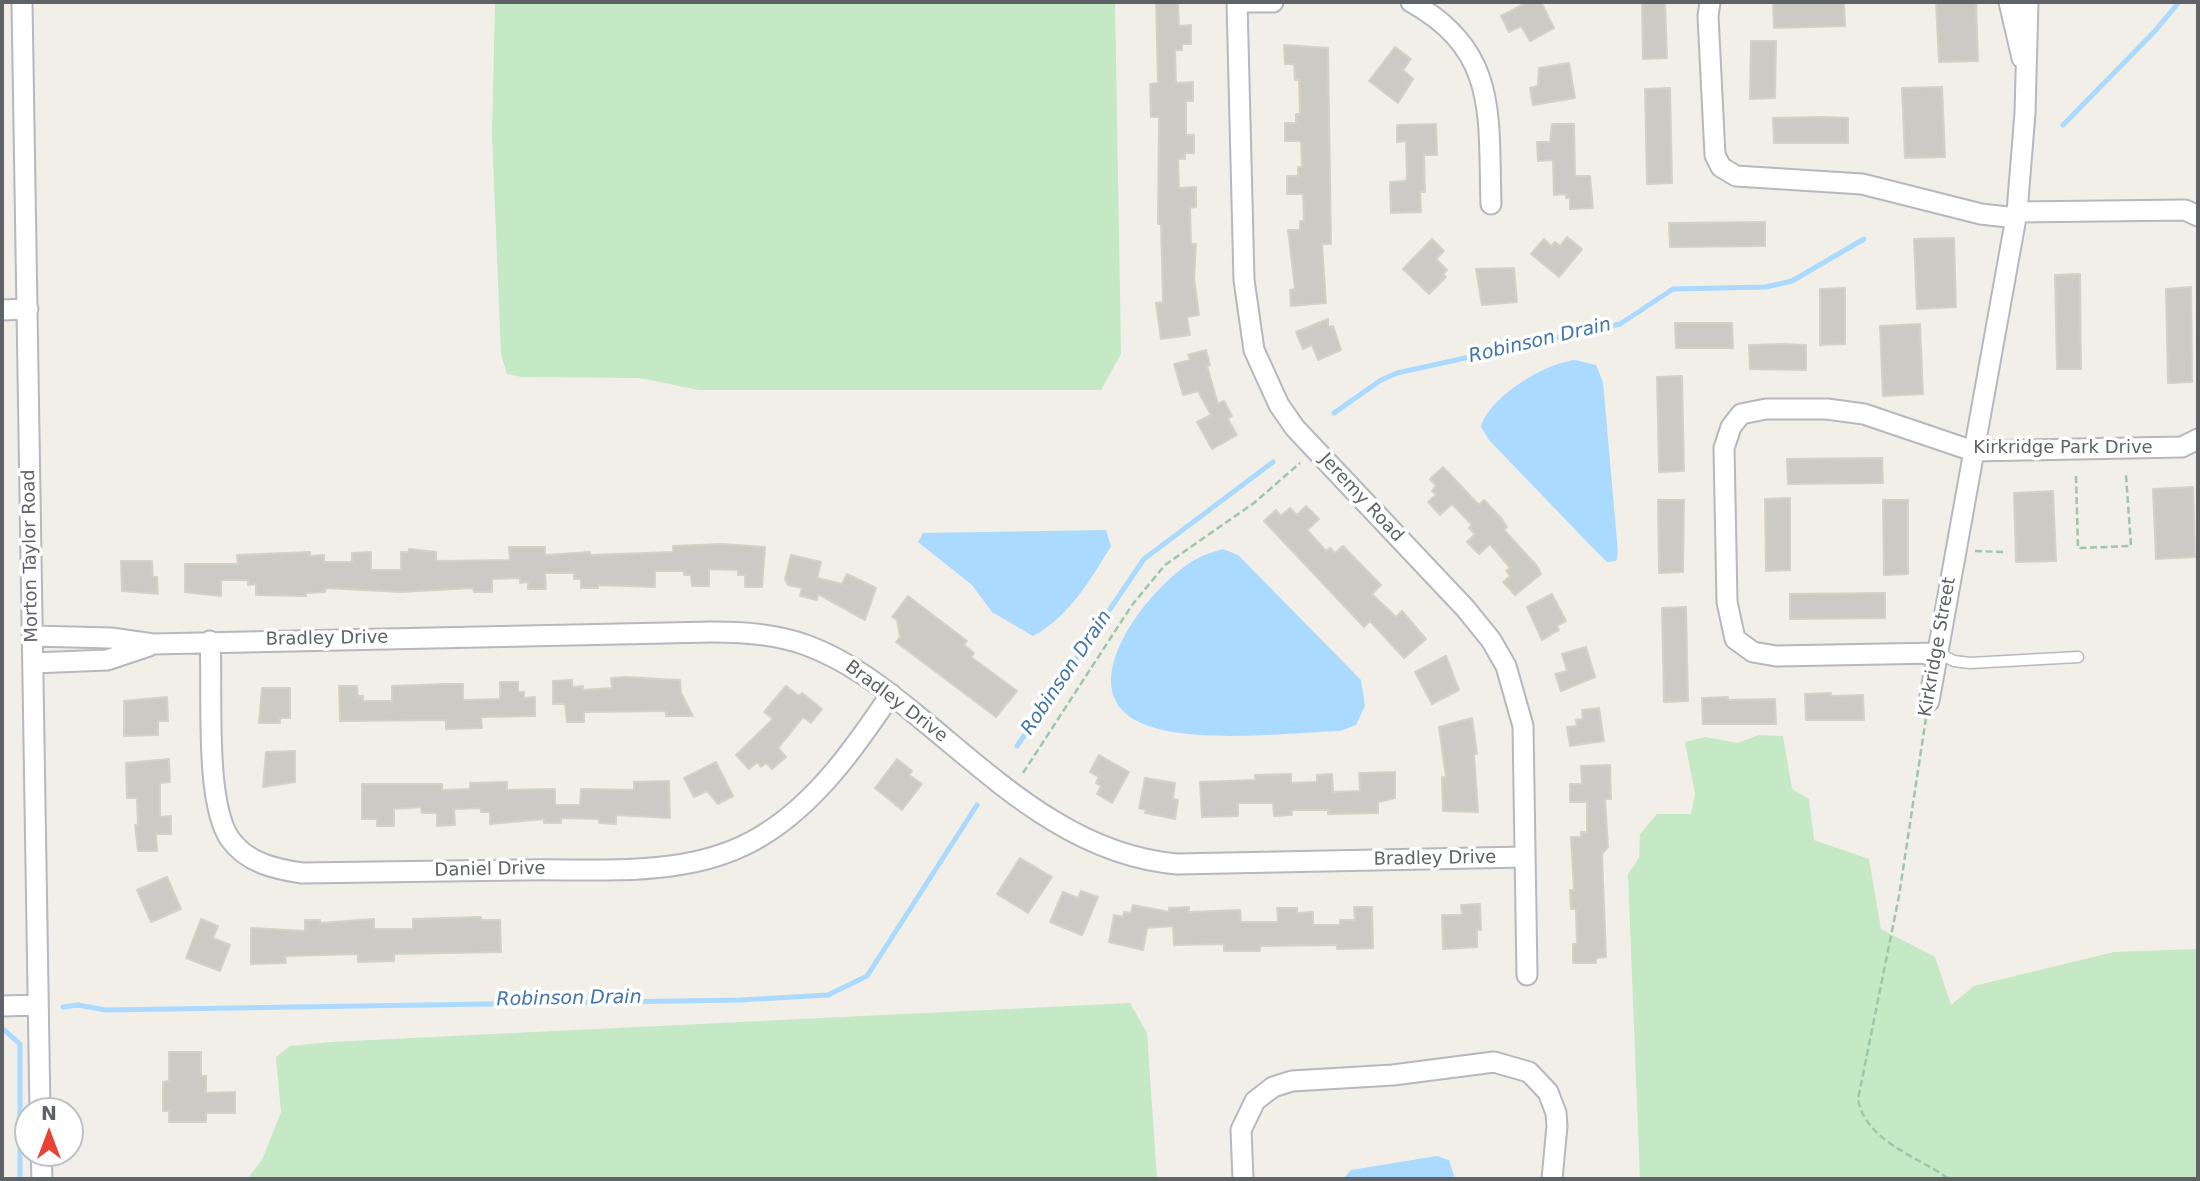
<!DOCTYPE html>
<style>
body{margin:0}
#map{position:relative;width:2200px;height:1181px;overflow:hidden;background:#f1efe8;font-family:"DejaVu Sans",sans-serif}
canvas{display:block}
.frame{position:absolute;inset:0;border:4px solid #5f6368;pointer-events:none}
.north{position:absolute;left:14px;top:1097px;width:70px;height:70px;box-sizing:border-box;background:#fff;border:2px solid #bfc1c3;border-radius:50%;rotate:0deg;font-size:19px;font-weight:700;line-height:28px;text-align:center;color:#5f6368}
.north::after{content:'';display:block;margin:auto;width:24px;height:32px;background:#ea4335;clip-path:polygon(50% 0,100% 100%,50% 72%,0 100%)}
</style>
<div id="map">
<canvas width="2200" height="1181"></canvas>
<div class="frame"></div>
<div class="north">N</div>
</div>
<script>
const c = document.querySelector('canvas').getContext('2d');
c.lineJoin = 'round';
function fillPath(path, color) { c.fillStyle = color; c.fill(path, 'evenodd'); }
function trace(path, color, width, dash) { c.strokeStyle = color; c.lineWidth = width; c.lineCap = dash ? 'butt' : 'round'; c.setLineDash(dash || []); c.stroke(path); }
function label(font, color, halo, rows, align = 'center') {
  c.font = font + ' "DejaVu Sans",sans-serif'; c.lineWidth = 7; c.setLineDash([]); c.textBaseline = 'middle'; c.strokeStyle = halo; c.fillStyle = color; for (const [text, x, y, turn = 0] of rows) {
    c.save(); c.translate(x, y); c.rotate((+turn || 0) * Math.PI / 180); c.textAlign = isNaN(turn) ? turn : align; if (halo) c.strokeText(text, 0, 0); c.fillText(text, 0, 0); c.restore();
  }
}
fillPath(new Path2D(`
 M495,2H1115L1121,354L1101,390H699L640,378L522,377L507,374L501,354L492,135Z
 M1759,735L1783,736L1792,789L1809,799L1814,840L1869,859L1881,929L1935,957L1951,1005L1974,986L2114,952L2198,949V1179H1640L1628,874L1639,858L1640,834L1657,814H1691L1695,794L1685,742L1705,737L1738,743Z
 M1130,1003L1147,1033L1157,1179H247L262,1160L281,1112L276,1057L290,1046L330,1042Z`), '#c5e8c5');
fillPath(new Path2D(`
 M1575,360L1596,365L1603,382L1618,553L1616,561L1607,562L1590,545L1489,440L1481,427C1489,397 1545,363 1575,360Z
 M1106,530L1111,546C1091,579 1068,618 1033,636L992,612L972,585L918,542L923,533Z
 M1223,549L1238,555L1361,680L1365,706L1356,725L1340,731C1285,733 1187,745 1139,722C1065,687 1157,576 1202,556C1209,553 1216,551 1223,549Z
 M1437,1156L1449,1160L1455,1179H1343L1351,1170Z`), '#aadaff');
trace(new Path2D(`
 M2063,125L2155,31L2179,2
 M1334,413L1381,380L1397,373L1620,324L1673,289L1766,287L1792,281L1864,239
 M1017,746L1144,559L1273,462
 M63,1007L78,1005L106,1010L741,1000L828,995L867,976L977,805
 M2,1028L20,1044V1179`), '#aadaff', 5);
const building = new Path2D(`
 M1156,2H1178L1179,26L1191,25V44H1182V50H1175L1176,83L1193,82V101H1186V135H1194V153H1185V159H1178L1179,188L1196,187V207L1190,208L1191,244H1196L1194,279L1199,315L1187,317L1190,335L1161,339L1156,303L1163,302L1161,224H1158L1159,117H1151L1150,84L1158,83Z
 M1528,2H1541L1554,28L1530,41L1521,26L1509,32L1501,16Z
 M1642,2H1665L1667,58L1643,59Z
 M1773,2H1844L1845,26L1774,28Z
 M1936,2H1976L1978,61L1939,62Z
 M1751,41H1776L1775,98L1750,99Z
 M1284,45L1328,48L1331,244H1322L1326,303L1291,306L1290,290L1295,289L1288,230H1300V221H1304L1303,194H1287V176H1298V167H1302L1301,141H1285V123H1296V114H1300L1299,80H1295L1294,64H1285Z
 M1395,47L1411,59L1403,70L1413,79L1398,103L1369,81Z
 M1569,63L1575,98L1533,105L1530,88L1538,86L1539,68Z
 M1942,87L1945,157L1905,158L1902,88Z
 M1670,88L1672,183L1647,184L1645,89Z
 M1823,117L1848,118V143H1774L1773,118Z
 M1436,124L1437,155H1424L1425,192H1420L1421,212L1391,213L1390,182L1406,181L1407,176L1406,141L1397,142V125Z
 M1552,124H1574L1575,176H1590L1593,208L1570,209V198H1566V194L1554,195L1553,160L1538,161L1537,142H1550Z
 M1765,222V246L1670,247L1669,223Z
 M1567,237L1582,249L1559,277L1531,254L1544,239L1551,246L1555,242L1560,246Z
 M1954,238L1956,307L1917,309L1914,239Z
 M1432,239L1444,251L1436,259L1447,270L1443,274L1446,277L1429,294L1403,269Z
 M1514,268L1517,302L1482,305L1476,269Z
 M2080,274L2081,369H2057L2055,275Z
 M2191,287L2192,382L2168,383L2166,289Z
 M1845,288V344L1820,345V289Z
 M1328,319V327L1333,326L1341,350L1318,360L1312,345L1303,349L1296,332Z
 M1675,323H1732L1733,348H1676Z
 M1920,324L1923,394L1883,396L1880,326Z
 M1781,344L1806,345V370L1750,369L1749,345Z
 M1206,350L1210,365L1207,366L1218,404L1224,401L1232,416L1228,419L1237,435L1212,449L1197,422L1211,415L1198,391L1183,395L1174,364L1190,360L1188,355Z
 M1682,376L1684,471L1659,472L1657,377Z
 M1882,458L1883,483L1788,484L1787,459Z
 M1443,467L1479,505L1484,500L1502,519L1507,527L1504,530L1537,566L1541,574L1515,595L1503,582L1510,576L1506,571L1510,568L1490,544L1479,554L1467,542L1475,534L1469,528L1472,525L1452,504L1440,515L1428,502L1436,495L1432,491L1436,486L1430,479Z
 M2193,487L2195,557L2156,559L2153,489Z
 M2053,491L2056,561L2016,562L2014,493Z
 M1790,498V570L1766,571L1765,499Z
 M1658,500H1684L1683,572L1659,573Z
 M1883,500H1908V574L1884,575Z
 M1306,506L1319,519L1307,530L1326,551L1330,548L1335,553L1343,546L1381,585L1372,594L1396,617L1402,611L1426,639L1404,658L1370,621L1364,627L1264,521L1276,510L1281,516L1290,508L1297,515Z
 M722,544L765,547L762,587H745V575H738V570L709,569V586H692L691,575H684V571H655V587L598,585V588H581V579H574V573H545L546,589H528V582L520,583V578L492,579V592H474L473,588L401,592L325,588V592L306,593V596L256,595V584L248,585V580H221V596L185,592V564H238L237,555L310,552V556L324,555V562H352V553L371,552V570H401V552H409V549L436,552V561L510,560L509,547H545V555L590,552V555L673,552V546Z
 M791,555L821,562L817,578L842,584L847,574L876,588L865,620L818,594L817,600L800,596L802,588L788,585L785,579Z
 M121,561H152L153,577H157L158,594L122,591Z
 M1885,593V618L1790,619V594Z
 M1552,594L1566,621L1557,626L1559,630L1542,640L1527,607Z
 M908,596L967,641L964,645L974,653L971,657L1017,691L996,717L896,642L900,637L897,620L892,617Z
 M1686,607L1688,701L1664,702L1662,608Z
 M1586,647L1595,677L1561,691L1555,674L1567,671L1562,654Z
 M1446,656L1459,690L1432,704L1415,672Z
 M625,677L680,680L681,693L693,716H666V711L584,712V722H567L565,704H553V681L572,680V687L583,686V690L612,688L611,678Z
 M500,682H518V692H524V698L535,697V716L481,717L482,728L446,729V720L340,721L339,686H357L358,696H363V701H392V686L445,684H463V700L500,699Z
 M786,686L799,696L802,693L822,709L811,723L803,717L778,748L786,757L772,769L766,763L761,767L757,762L749,769L736,755L773,719L764,712Z
 M262,688H290V718H280V723H259Z
 M1831,693V696L1863,695L1864,720H1806L1805,694Z
 M167,697L168,721H158V735L124,736V701Z
 M1728,697V700L1775,699L1776,724H1703L1702,698Z
 M1599,708L1604,741L1570,746L1567,727L1577,726L1576,720L1583,719L1582,710Z
 M1472,718L1477,754H1474L1478,812L1443,811L1442,777H1446L1439,727Z
 M295,751V782L263,787L266,752Z
 M1099,755L1129,772L1112,803L1097,794L1101,786L1096,783L1099,777L1090,772Z
 M169,759L170,782L160,783V817L171,816V834H156L157,851H138L135,825H138L137,798H127L126,763Z
 M897,759L912,771L909,775L922,784L902,810L875,788Z
 M716,762L733,796L718,804L707,791L694,797L684,778Z
 M1610,765L1611,799H1605L1608,847L1602,854L1606,957L1596,958V963H1573V944H1577L1576,909H1571L1570,890H1574L1571,837H1581V832H1587V802H1570V784H1582L1581,766Z
 M1395,772V798L1378,802V813L1328,814V810H1291L1292,815L1274,816L1273,803H1238V816L1202,817L1200,782L1255,780V775L1291,774V783L1317,782V775L1332,774L1333,792L1360,791L1359,773Z
 M1145,778L1175,783L1173,799L1178,800L1175,819L1145,813L1146,810L1139,808Z
 M669,781L670,818L616,815V824L599,823V819L561,818V823H544V819L490,824V812H481V808L454,809L455,825L437,826V813H422L421,807L394,809V826H377V819H362V784H442V790L470,789V783L507,782V790L555,789V805H580L581,789L634,790V782Z
 M1020,858L1052,877L1028,913L997,894Z
 M167,877L181,909L151,922L137,890Z
 M1081,891L1098,897L1082,935L1050,922L1063,892L1078,898Z
 M1480,904L1481,930H1477V947L1443,949L1442,915H1462L1461,905Z
 M1133,905L1169,912V908L1189,907V912L1240,910L1241,922H1278L1277,908H1297V913L1313,912V925H1340V920H1355L1354,907H1372L1373,948L1337,949V945L1260,946V951H1224V944L1174,945L1173,926L1147,928L1143,950L1109,942L1114,915L1123,917L1124,912L1131,913Z
 M481,917V920H500L501,952L394,954V961L358,962V954L285,956L286,963L251,964V928L305,931V920H320V923L374,919V929H413V919Z
 M201,919L218,926L213,938L230,945L220,971L186,958Z
 M169,1052H201V1076H206V1093L235,1092V1113H206V1122H169V1111H163V1082L169,1081Z`);
fillPath(building, '#cccac5');
trace(building, '#d6d1c6', 2);
const service = new Path2D(`
 M1938,653L1954,661L1970,663L2078,657`);
const minor = new Path2D(`
 M22,2L40,1111
 M1273,2H1237L1244,280L1254,350L1279,405L1295,428L1465,608L1491,640L1506,666L1523,726L1527,975
 M1411,2C1499,51 1488,116 1491,204
 M1710,2L1708,16L1715,155L1721,167L1736,176L1862,184L1981,214L2016,218
 M2009,2L2022,58
 M2017,212L2185,210L2198,216
 M2,310L28,309
 M33,636L111,638L153,644L712,632C744,632 776,634 806,645C847,660 881,686 914,713C993,777 1070,855 1177,864L1525,857
 M210,641C213,690 204,802 230,839C247,863 275,869 302,873C374,872 447,871 519,870C599,868 692,880 763,835C817,802 856,746 891,694
 M1938,653L1776,656L1753,652L1735,639L1727,602L1724,448L1731,427L1741,414L1766,409H1827L1864,414L1973,451L2182,447L2198,439
 M33,663L107,660L149,646
 M1929,701L2017,212L2025,113L2028,2
 M2,1006L38,1005
 M41,1153L42,1179
 M1243,1179L1241,1130L1255,1101L1273,1087L1292,1081L1393,1075L1494,1062L1529,1072L1548,1092L1556,1113L1557,1126L1552,1179`);
trace(service, '#b5b8bc', 13);
trace(minor, '#b5b8bc', 23);
trace(new Path2D(`
 M2076,476L2078,548L2131,546L2126,475
 M1975,551L2003,552
 M1926,718L1899,896L1858,1099C1865,1141 1917,1156 1949,1179
 M1023,773L1132,605L1165,565L1254,503L1300,463`), '#9cc7a9', 2.5, [7, 3.5]);
trace(service, '#fff', 10);
trace(minor, '#fff', 19);
label('18px', '#5f6368', '#fff', [
 ["Kirkridge Park Drive",2063,448],
 ["Jeremy Road",1361,498,47],
 ["Morton Taylor Road",31,556,-91],
 ["Bradley Drive",327,639,-1],
 ["Kirkridge Street",1938,647,-80],
 ["Bradley Drive",896,702,37],
 ["Bradley Drive",1435,859,-1],
 ["Daniel Drive",490,870,-1]
]);
label('italic 19px', '#4174aa', '#fff', [
 ["Robinson Drain",1540,341,-13],
 ["Robinson Drain",1067,673,-56],
 ["Robinson Drain",569,999,-1]
]);
</script>
